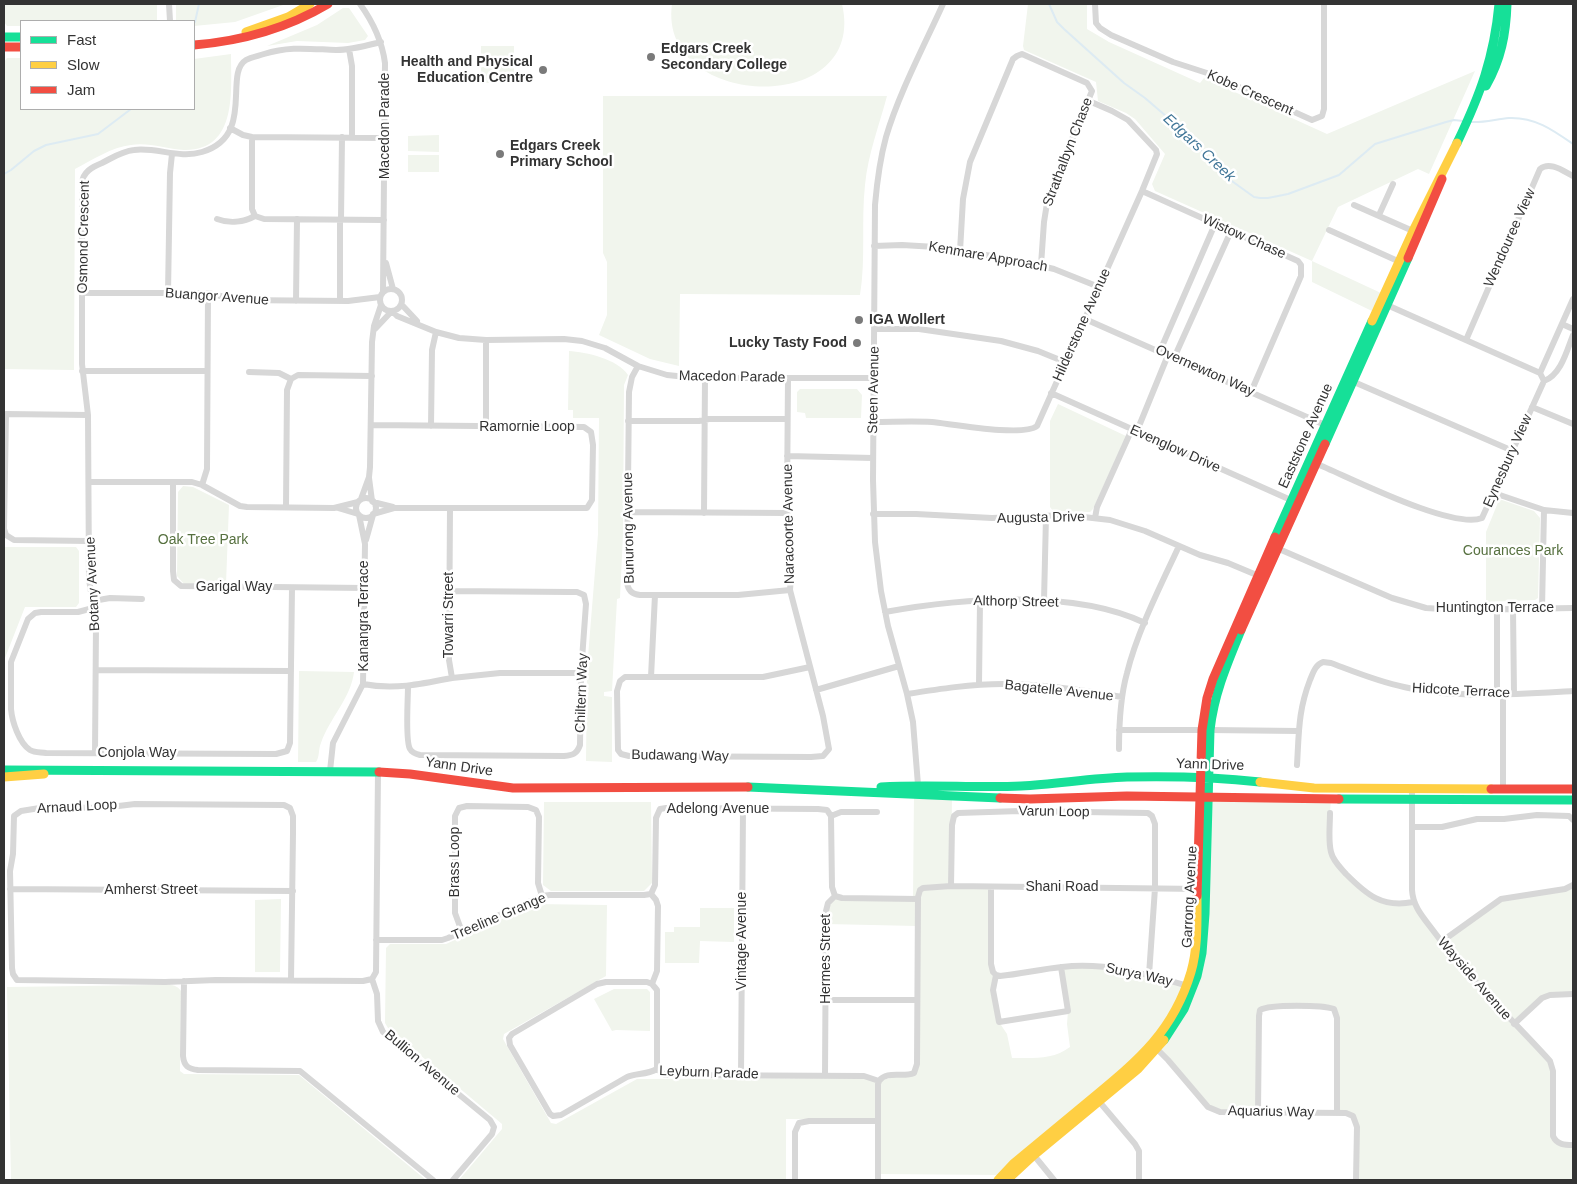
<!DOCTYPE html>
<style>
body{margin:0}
#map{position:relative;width:1577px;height:1184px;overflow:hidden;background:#fff;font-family:Arial,sans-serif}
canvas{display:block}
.frame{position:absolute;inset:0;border:5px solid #333;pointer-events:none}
.legend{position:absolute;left:20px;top:20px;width:175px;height:90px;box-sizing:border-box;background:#fff;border:1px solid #adadad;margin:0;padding:6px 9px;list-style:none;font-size:15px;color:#333}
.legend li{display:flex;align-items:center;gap:10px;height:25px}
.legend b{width:25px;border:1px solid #adadad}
</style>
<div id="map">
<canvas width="1577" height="1184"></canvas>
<div class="frame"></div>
<ul class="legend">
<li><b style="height:6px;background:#16e098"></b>Fast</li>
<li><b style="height:6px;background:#ffcf43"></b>Slow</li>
<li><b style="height:6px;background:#f24e42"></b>Jam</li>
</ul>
</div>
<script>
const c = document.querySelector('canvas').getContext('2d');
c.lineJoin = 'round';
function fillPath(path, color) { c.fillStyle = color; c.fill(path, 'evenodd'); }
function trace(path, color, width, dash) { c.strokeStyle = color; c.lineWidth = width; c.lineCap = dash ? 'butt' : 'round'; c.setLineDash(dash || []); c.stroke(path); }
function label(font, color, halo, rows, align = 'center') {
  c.font = font + ' Arial,sans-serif'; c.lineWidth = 5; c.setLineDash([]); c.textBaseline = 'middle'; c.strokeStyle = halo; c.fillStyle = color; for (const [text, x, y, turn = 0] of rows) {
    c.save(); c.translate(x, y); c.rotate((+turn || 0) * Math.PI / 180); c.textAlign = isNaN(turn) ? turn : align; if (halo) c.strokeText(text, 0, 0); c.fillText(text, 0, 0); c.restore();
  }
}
fillPath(new Path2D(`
 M4,4H157V21H21V26H7L4,22Z
 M176,4H286L235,22L194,26V21H176Z
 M672,4H842C869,118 657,110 672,4Z
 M1028,4H1087V29L1109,42L1200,83L1204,78L1327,134L1475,71L1429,174L1418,169L1338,207L1312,261L1381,293L1372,311L1312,282V261L1155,191L1152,184L1165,154L1135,119L1126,113L1098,101L1096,82L1024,50L1023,46Z
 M343,8H349L366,33L368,36L365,40L348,43L297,41L267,46L317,25Z
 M481,46H514V63H481Z
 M231,54C231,90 238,151 184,150C166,149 148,142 131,145C112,147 92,160 75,169L74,370L4,369V62L7,58H21V109H194V59Z
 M481,67H514V83H481Z
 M603,96H887C879,126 868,154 865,185C861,222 866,259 860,295L680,294L679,366L650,359L599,335L607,315V262L603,253Z
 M439,135V152L408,151V136Z
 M408,155H439V172H408Z
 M569,351C586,352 618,359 628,375L624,385L623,534L620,598L617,599L612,691L604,692V696L612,697V762L586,761L587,669L598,534L599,418H573V410H568Z
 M800,389H857L862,395L861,418H806L805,413L797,412V392Z
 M1058,404L1126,436L1093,509L1090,512L1053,511L1050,507V421Z
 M183,486L193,487L229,505L226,584H184L177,576L178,492Z
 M1499,500H1502L1534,511L1540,518L1538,598L1535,600L1486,602V532Z
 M4,547H76L79,551V603L76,607H25L5,658V720Z
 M299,671L354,672C351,698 329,719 321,743C318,750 320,756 316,762H298Z
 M914,794L952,795L951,886L991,887L993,985L999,1022L1007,1034L1012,1058C1032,1058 1053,1060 1070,1047L1067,1024L1068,1011L1061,967L1093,966L1186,985L1152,1045L1002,1175L878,1174L879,1081L916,1071L917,926L826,924V911L835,896L913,899Z
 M1208,797L1331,798L1330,813L1332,857L1375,899L1413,902L1441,942L1495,901L1573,885V994L1550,995L1514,1024L1550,1061L1555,1140L1573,1145V1180H1356L1357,1127L1353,1116L1337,1113V1018L1329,1007L1260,1010L1258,1112L1213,1110L1157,1050L1193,988Z
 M544,802H651L652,883L644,891H551L543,885Z
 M281,899L280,972H255V900Z
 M534,904L607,905L606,976L504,1034L503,1039L551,1123L556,1124L637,1079L868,1078L877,1081L876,1120L786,1119V1180H459L502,1129V1124L388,1028L385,1023L386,948L390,944H446Z
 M700,908H734V942L700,941L699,963H665V932H674V927H700Z
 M157,985C166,985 176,983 181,991L180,1071L184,1074L299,1075L426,1180H11L7,987Z
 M614,989H647L650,992V1031L616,1030L612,1031L594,999Z`), '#f1f5ed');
trace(new Path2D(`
 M1049,4L1057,22L1064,29L1124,83L1145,98L1188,135L1214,165L1229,179L1254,197L1260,198H1268L1288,194L1339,175L1375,144L1446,122L1454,120L1463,121
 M195,22L199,4
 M1470,122C1484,123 1496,119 1509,118C1535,117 1553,130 1573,144
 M4,174L11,170L34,151L46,145L98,134L131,109`), '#ddebf3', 2);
trace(new Path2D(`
 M169,4L170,21
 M360,4C373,22 382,40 385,63L383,292
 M1095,4L1096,23L1100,28L1111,35L1173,62L1210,74L1312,120L1322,116L1324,109V4
 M349,49L352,66V137
 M230,128L243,135L252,137L385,138
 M252,137V209L255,216L264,219L384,220
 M1142,191L1298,261L1301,265V276L1251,392
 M1354,205L1413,231
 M1379,215L1393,184
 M217,219C230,224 244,222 255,216
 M341,220L342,137
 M1329,230L1400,262
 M874,246L902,245L936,247L1017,260L1054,269L1099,287
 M960,251L963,199L970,162L1013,59L1017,56L1022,54L1087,83L1092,91L1048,197L1044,222L1041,265
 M386,263L393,289
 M380 300a11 11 0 1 1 22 0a11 11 0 1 1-22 0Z
 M82,293H208L237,300L348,301L380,297
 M168,293L170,173L172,154
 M296,301L297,219
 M340,301V220
 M402,305L417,321
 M1387,305L1540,373
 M393,312L397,316L436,332L459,338L486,340L564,339L582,341L605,348L638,366L667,375L697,378H874
 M1085,319L1325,425
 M1562,324L1573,329
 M375,329L391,312
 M874,329H919L1001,341L1038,351L1065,362
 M1466,340L1540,169C1550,161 1563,171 1573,176
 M1160,351L1215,224
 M1174,358L1231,231
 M638,366L632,377L629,392L627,582C628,591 632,594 640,595H738L790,590
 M82,371H207
 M249,372L279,373L291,379L298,375L372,376
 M788,378L787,502L791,577L790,590L823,716L829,749L823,756L811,757L629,756L621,754L618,750L617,691L620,681L625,677H763L810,667
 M1544,381C1561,375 1567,350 1573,335
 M1354,382L1513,451
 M1051,393L1293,501
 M1532,407L1573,424
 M88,415L89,579L96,625L95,753
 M628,421H699L709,419H787
 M873,422C893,422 912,421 932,422C952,424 1023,437 1037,426L1142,191L1157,154L1156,150L1128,120L1112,111L1089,101
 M371,425L584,427L591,432L593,445L592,500L587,508H394L373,514
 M431,426L432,350L436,332
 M486,426V340
 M1137,431L1168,355
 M787,456L873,458
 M1317,464C1349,477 1452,530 1482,518L1544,381L1540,373L1573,299
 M369,478L372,501
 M90,482H192L202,485L240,506L247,507L334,508L358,502
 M173,482V571L174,580L181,586L365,588
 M202,485L207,469L208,293
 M1494,493L1544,510L1573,513
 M356 508a10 10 0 1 1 20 0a10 10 0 1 1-20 0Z
 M361,499L369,477L370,467L372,342L374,326L381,305
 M373,502L393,507
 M286,507L287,390L291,379
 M338,508L358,514
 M628,512L787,513
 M704,513L705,378
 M873,514H916L992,518L1066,515L1110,520L1145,531L1200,555L1228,563L1259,576
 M1095,518L1097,507L1132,429
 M366,540L373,515
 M89,541L14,540L6,535L4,529L6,414L88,415L82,364V183C83,172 92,167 102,163C112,158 122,151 134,150C157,147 179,159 202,152C256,136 223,74 246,60C251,57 258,56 264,54C290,46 309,49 336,50C351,50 365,46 381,42
 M1279,549L1392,598L1426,608L1458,610L1573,608
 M93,601L110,598L142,599
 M1044,601L1046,516
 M93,608L78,612H41L35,613L28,619L11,662V709C12,721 19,743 30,750C35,753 41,752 46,753L276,754L287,751L290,743L292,588
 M1513,609L1514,694
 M1542,609L1544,510
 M885,612C962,598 1074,589 1145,623
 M96,670L291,671
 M651,677L655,595
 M452,678L500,673H581
 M363,684C394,690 422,684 452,678L449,660L450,508
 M979,685L980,601
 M408,687C408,699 405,741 410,749C412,753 416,754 420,755L564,756C573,755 577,754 580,745L581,673L586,604L584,595L577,592H570L449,591
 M816,690L899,666
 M907,694C939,689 971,684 1003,684C1043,684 1083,690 1122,697
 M1497,694V609
 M1503,694V789
 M1119,730H1202
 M1210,730L1298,731
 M1119,749C1119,723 1120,698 1127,673C1137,632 1161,585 1179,546
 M1297,765C1299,733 1298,711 1310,680C1313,673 1315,665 1323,662L1331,663C1355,672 1379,682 1404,687C1456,699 1520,694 1573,691
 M330,771L333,743L363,684L365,544L359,515
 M378,772L376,972L372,979L377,994L378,1021L383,1032L490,1120L494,1127L492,1134L453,1180
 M918,785L913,722L907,694L888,626L881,591L875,542L873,480L875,205C877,182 880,159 886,137C899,93 924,46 943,4
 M1412,789V890C1413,908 1425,919 1435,933C1469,979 1511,1018 1550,1061L1553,1071V1136C1557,1145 1565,1145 1573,1145
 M1330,813C1330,826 1328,840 1331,852C1333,861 1340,867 1346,874C1367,895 1382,908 1413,902
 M831,816L841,812H877
 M1412,827H1442L1477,819H1504L1537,815L1569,816L1573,820
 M951,886L952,825L954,816L958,813L1020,811L1148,813L1152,816L1155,824V888L1149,975
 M991,887V964L993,972L996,975L993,990L999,1022L1068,1011L1061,967
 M10,889L293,891
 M651,894L655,885L656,818L660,809L666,808L818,809L827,810L831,816
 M651,894L656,900L658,906L657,971L652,984L657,990V1069
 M835,896L842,898L918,899
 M462,932L455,913V816L459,808L467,806L528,807L536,810L539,817L538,883L542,896
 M376,940H442L448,938L542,896L550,895H644L651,894
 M1441,942L1501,899L1565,889L1573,885
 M996,975L1000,976C1021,974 1041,969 1062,967C1105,962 1147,974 1188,986
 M291,980L293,833V816L290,808L284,805L135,804L102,808L46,807L21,811L14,816L13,854L10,871L12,968L13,974L17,980L165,982L216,980L363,981L372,979
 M184,981L183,1056C184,1066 188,1069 198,1070L300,1071L433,1180
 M652,984L647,982H606L597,984L512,1034L509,1038L510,1045L550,1114L553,1116L561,1115L627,1077C637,1073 646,1075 657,1069L665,1075L864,1076L879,1081C887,1070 903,1078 914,1073L917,1064L918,897L920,890L923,888L951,886L1201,889
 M826,1000H917
 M1514,1024L1542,998L1550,995L1573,994
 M1155,1047L1168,1060L1208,1107L1220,1112L1346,1113L1353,1116L1357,1127L1356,1180
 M741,1075L743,808
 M825,1076L826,911L828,903L835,896L832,887L831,816
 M1097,1099L1135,1144L1139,1151V1180
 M1258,1112L1259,1016L1260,1010C1270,1004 1323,1005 1334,1009L1337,1018V1113
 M1032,1153L1054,1180
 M795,1180V1132L799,1123L809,1121H877
 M878,1180V1084L879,1081`), '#d7d7d7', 6);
trace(new Path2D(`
 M4,37H21
 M1486,86C1501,60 1506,34 1507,4
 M1457,143C1480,95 1494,58 1499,4
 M1325,444L1408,258
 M1275,537L1372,321
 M4,770L379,772
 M748,787L1000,798
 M881,787C928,784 975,788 1021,786C1057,784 1092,778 1127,777C1172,776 1216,777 1260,782
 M1339,799L1573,800
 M1164,1040L1184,1009L1197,976L1202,953L1205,914L1210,730C1214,694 1227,664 1241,630`), '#16e098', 9);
trace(new Path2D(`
 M246,32L288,17L310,4
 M1372,321L1413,231L1457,143
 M4,777L44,774
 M1260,782L1314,788L1491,789
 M998,1180L1013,1164C1038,1143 1064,1122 1089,1101C1136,1062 1173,1033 1191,972C1198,948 1197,921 1197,896
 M1007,1180L1034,1155L1138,1069L1164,1040`), '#ffcf43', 9);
trace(new Path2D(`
 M194,45C242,41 286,29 328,4
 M4,47H21
 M1408,258L1442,179
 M1241,630L1325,444
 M379,772L410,774L513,788L748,787
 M1491,789H1573
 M1000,798L1030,799L1127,796L1339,799
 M1197,896L1202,730L1207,698L1213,679L1275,537`), '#f24e42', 9);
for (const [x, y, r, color] of [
 [651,57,5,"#7a7a7a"],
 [543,70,5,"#7a7a7a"],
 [500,154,5,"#7a7a7a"],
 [859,320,5,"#7a7a7a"],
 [857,343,5,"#7a7a7a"]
]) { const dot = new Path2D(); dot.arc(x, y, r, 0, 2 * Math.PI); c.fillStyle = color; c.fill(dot); trace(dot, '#fff', 2); }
label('bold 14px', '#333', '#fff', [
 ["Edgars Creek",661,49],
 ["Secondary College",661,65],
 ["Health and Physical",533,62,"right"],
 ["Education Centre",533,78,"right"],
 ["Edgars Creek",510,146],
 ["Primary School",510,162],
 ["IGA Wollert",869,320],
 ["Lucky Tasty Food",847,343,"right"]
], 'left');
label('14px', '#333', '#fff', [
 ["Kobe Crescent",1250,93,24],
 ["Macedon Parade",385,126,-90],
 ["Strathalbyn Chase",1068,152,-69],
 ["Osmond Crescent",84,237,-89],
 ["Wistow Chase",1244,237,24],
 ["Wendouree View",1510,238,-66],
 ["Kenmare Approach",988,257,10],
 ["Buangor Avenue",217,297,4],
 ["Hilderstone Avenue",1082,325,-66],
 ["Overnewton Way",1205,371,24],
 ["Macedon Parade",732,377,1],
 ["Steen Avenue",874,390,-89],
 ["Ramornie Loop",527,427],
 ["Eaststone Avenue",1306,436,-66],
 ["Evenglow Drive",1175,449,24],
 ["Eynesbury View",1508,461,-66],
 ["Augusta Drive",1041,518,-1],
 ["Naracoorte Avenue",789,524,-91],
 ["Bunurong Avenue",629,528,-91],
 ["Botany Avenue",93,584,-93],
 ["Garigal Way",234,587],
 ["Althorp Street",1016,602,1],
 ["Huntington Terrace",1495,608],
 ["Towarri Street",449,615,-90],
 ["Kanangra Terrace",364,616,-90],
 ["Bagatelle Avenue",1059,691,6],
 ["Hidcote Terrace",1461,691,3],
 ["Chiltern Way",582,693,-88],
 ["Conjola Way",137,753],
 ["Budawang Way",680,756,1],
 ["Yann Drive",1210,765,2],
 ["Yann Drive",459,767,8],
 ["Arnaud Loop",77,807,-3],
 ["Adelong Avenue",718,809],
 ["Varun Loop",1054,812,1],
 ["Brass Loop",455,862,-90],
 ["Shani Road",1062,887],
 ["Amherst Street",151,890],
 ["Garrong Avenue",1190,897,-87],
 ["Treeline Grange",499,917,-23],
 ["Vintage Avenue",742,941,-90],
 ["Hermes Street",826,959,-90],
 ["Surya Way",1139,975,12],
 ["Wayside Avenue",1474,979,49],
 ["Bullion Avenue",422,1063,40],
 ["Leyburn Parade",709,1073,2],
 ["Aquarius Way",1271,1112,1]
]);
label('14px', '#56703f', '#fff', [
 ["Oak Tree Park",203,540],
 ["Courances Park",1513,551]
]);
label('italic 15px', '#3f7597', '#fff', [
 ["Edgars Creek",1199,148,43]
]);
</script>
